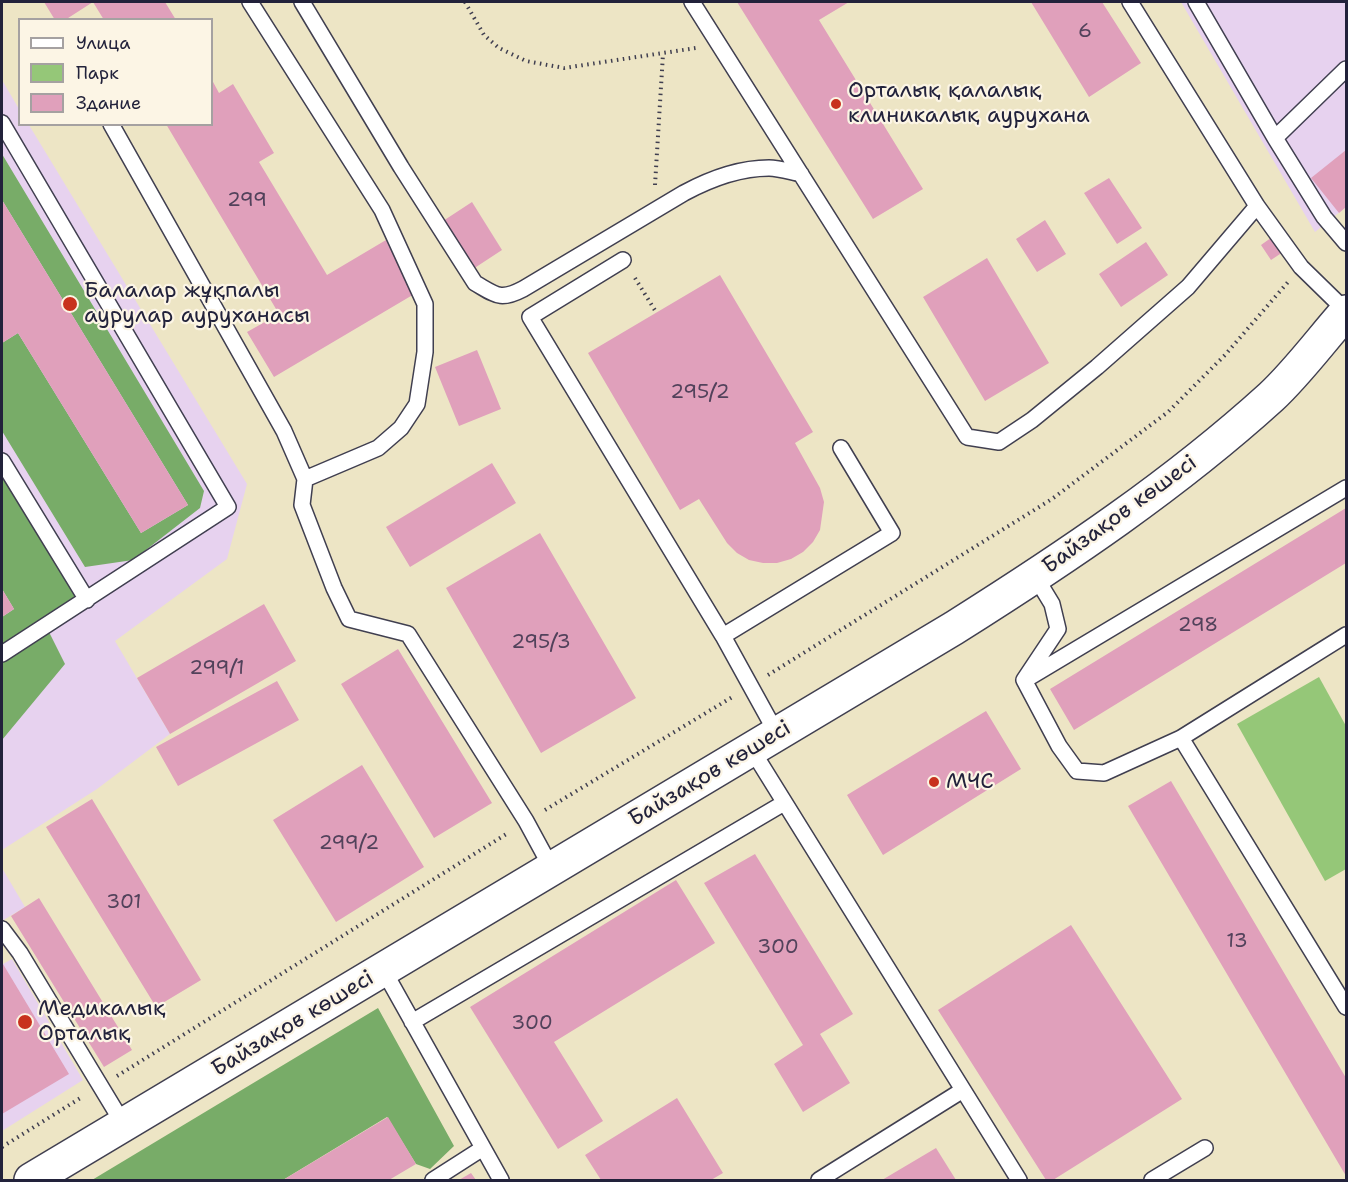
<!DOCTYPE html>
<meta charset="utf-8">
<style>
body{margin:0}
#map{position:relative;width:1348px;height:1182px;overflow:hidden;background:#ede5c5;font-family:"Shantell Sans",sans-serif}
canvas{display:block}
.frame{position:absolute;inset:0;border:3px solid #22223b;pointer-events:none}
.legend{position:absolute;left:18px;top:18px;width:195px;height:108px;box-sizing:border-box;background:#fcf5e5;border:2px solid #a5a1a1;margin:0;padding:8px 10px;list-style:none;font-size:18px;color:#22223b}
.legend li{display:flex;align-items:center;gap:12px;height:30px}
.legend b{width:30px;border:2px solid #a5a1a1}
</style>
<div id="map">
<canvas width="1348" height="1182"></canvas>
<div class="frame"></div>
<ul class="legend">
<li><b style="height:8px;background:#fff"></b>Улица</li>
<li><b style="height:16px;background:#95c778"></b>Парк</li>
<li><b style="height:16px;background:#e0a0bb"></b>Здание</li>
</ul>
</div>
<script>
const c = document.querySelector('canvas').getContext('2d');
c.lineJoin = 'round';
function fillPath(path, color) { c.fillStyle = color; c.fill(path, 'evenodd'); }
function trace(path, color, width, dash) { c.strokeStyle = color; c.lineWidth = width; c.lineCap = dash ? 'butt' : 'round'; c.setLineDash(dash || []); c.stroke(path); }
function label(font, color, halo, rows, align = 'center') {
  c.font = font + ' "Shantell Sans",sans-serif'; c.lineWidth = 4.5; c.setLineDash([]); c.textBaseline = 'middle'; c.strokeStyle = halo; c.fillStyle = color; for (const [text, x, y, turn = 0] of rows) {
    c.save(); c.translate(x, y); c.rotate((+turn || 0) * Math.PI / 180); c.textAlign = isNaN(turn) ? turn : align; if (halo) c.strokeText(text, 0, 0); c.fillText(text, 0, 0); c.restore();
  }
}
fillPath(new Path2D(`
 M1181,2H1346V207L1315,232Z
 M2,80L19,109L20,124L29,125L247,484L227,559L115,641L170,734L97,789L2,850Z
 M2,868L25,907L2,921Z
 M12,959L83,1080L2,1131V961L3,964Z`), '#e7d2ef');
fillPath(new Path2D(`
 M1319,677L1346,726V869L1325,881L1237,724Z`), '#95c778');
fillPath(new Path2D(`
 M2,154L204,491L200,508L133,560L85,567L2,431V343L18,333L141,533L188,505L2,200Z
 M2,461L87,600L46,626L65,664L2,740V617L14,609L2,589Z
 M378,1008L454,1146L430,1169L416,1164L387,1117L283,1180H92Z`), '#78ac68');
fillPath(new Path2D(`
 M44,2H165L176,20H104L93,2L65,20H55Z
 M737,2H849L819,20L923,189L873,219Z
 M1031,2H1102L1141,63L1089,97Z
 M212,80L219,93L233,84L274,153L259,162L327,275L386,240L416,293L274,377L247,332L279,314L166,124H212Z
 M1346,150V207L1339,213L1311,178Z
 M1109,178L1142,228L1117,244L1084,193Z
 M2,200L188,505L141,533L18,333L2,343Z
 M472,202L502,250L473,269L443,221Z
 M1045,220L1066,254L1037,272L1016,239Z
 M1275,235L1286,250L1271,260L1261,245Z
 M1146,242L1168,275L1121,307L1099,274Z
 M987,258L1049,363L985,401L923,297Z
 M720,275L813,432L795,443L820,488L824,502L820,530L813,542L803,552L791,559L777,563H763L749,560L737,553L727,543L699,499L680,510L588,353Z
 M477,350L501,409L459,426L435,367Z
 M492,463L516,503L410,567L386,527Z
 M1346,508V563L1074,730L1050,689Z
 M540,533L636,698L541,753L446,588Z
 M2,589L14,609L2,617Z
 M264,604L296,661L170,734L137,678Z
 M398,649L492,803L434,838L341,684Z
 M277,681L299,720L178,786L156,747Z
 M986,711L1021,769L883,855L847,795Z
 M362,765L424,867L336,922L273,820Z
 M1171,781L1346,1078V1176L1128,806Z
 M92,799L201,980L156,1007L46,827Z
 M755,854L853,1014L820,1034L850,1083L803,1112L774,1064L803,1045L704,883Z
 M676,880L715,943L554,1042L603,1121L558,1149L470,1007Z
 M39,898L132,1050L104,1067L11,916Z
 M1071,925L1182,1099L1053,1180H1046L938,1010Z
 M3,964L69,1074L2,1114V965Z
 M677,1098L723,1173L711,1180H601L585,1155Z
 M388,1117L416,1164L389,1180H283Z
 M936,1148L956,1180H882Z
 M471,1173L476,1180H459Z`), '#e0a0bb');
const lane = new Path2D(`
 M250,2L382,210L425,304V352L417,404L401,428L378,448L305,479
 M302,2L401,167L475,283C496,295 500,301 523,289L684,193C710,179 738,168 769,168C779,168 791,172 801,174
 M692,2L967,437L999,442L1032,420L1097,367L1188,287L1257,206
 M1130,2L1257,206L1301,267L1346,311
 M1196,2L1275,138
 M1346,69L1275,138L1324,217L1346,243
 M2,123L228,507L2,654
 M111,124L284,431L305,479L302,505L334,588L349,619L408,634L526,821L552,869
 M623,260L530,317L723,636L777,734
 M2,461L87,600
 M1035,576L1052,604L1058,629L1024,680L1059,746L1077,771L1104,773L1181,738L1346,635
 M723,636L892,533L841,448
 M1030,677L1346,488
 M1181,738L1346,1007
 M752,750L1019,1180
 M2,929L20,953L124,1125
 M384,971L501,1180
 M412,1022L784,803
 M433,1180L483,1148
 M819,1180L963,1090
 M1152,1180L1205,1148`);
const secondary = new Path2D(`
 M31,1180L954,628C1065,558 1174,485 1271,397C1297,373 1322,339 1346,312`);
trace(lane, '#403f50', 18);
trace(secondary, '#403f50', 36);
trace(new Path2D(`
 M465,2L484,35L499,48L526,61L564,68L696,48
 M655,185L663,54
 M635,278L656,312
 M768,675L1052,499L1168,412L1225,355L1288,282
 M545,810L734,696
 M117,1076L508,833
 M2,1147L82,1097`), '#403f50', 4, [1.5, 4.5]);
trace(lane, '#fff', 15);
trace(secondary, '#fff', 33);
for (const [x, y, r, color] of [
 [836,104,6,"#c8321e"],
 [70,304,8,"#c8321e"],
 [934,782,6,"#c8321e"],
 [25,1022,8,"#c8321e"]
]) { const dot = new Path2D(); dot.arc(x, y, r, 0, 2 * Math.PI); c.fillStyle = color; c.fill(dot); trace(dot, '#fcf5e5', 2); }
label('20px', '#52425b', null, [
 ["6",1085,32],
 ["299",247,201],
 ["295/2",700,393],
 ["298",1198,626],
 ["295/3",541,643],
 ["299/1",217,669],
 ["299/2",349,844],
 ["301",124,903],
 ["13",1237,942],
 ["300",778,948],
 ["300",532,1024]
]);
label('22px', '#22223b', '#fcf5e5', [
 ["Орталық қалалық",848,91],
 ["клиникалық аурухана",848,116],
 ["Балалар жұқпалы",84,291],
 ["аурулар ауруханасы",84,316],
 ["МЧС",946,782],
 ["Медикалық",38,1009],
 ["Орталық",38,1034]
], 'left');
label('22px', '#22223b', '#fcf5e5', [
 ["Байзақов көшесі",1120,515,-36],
 ["Байзақов көшесі",710,774,-31],
 ["Байзақов көшесі",293,1024,-31]
]);
</script>
